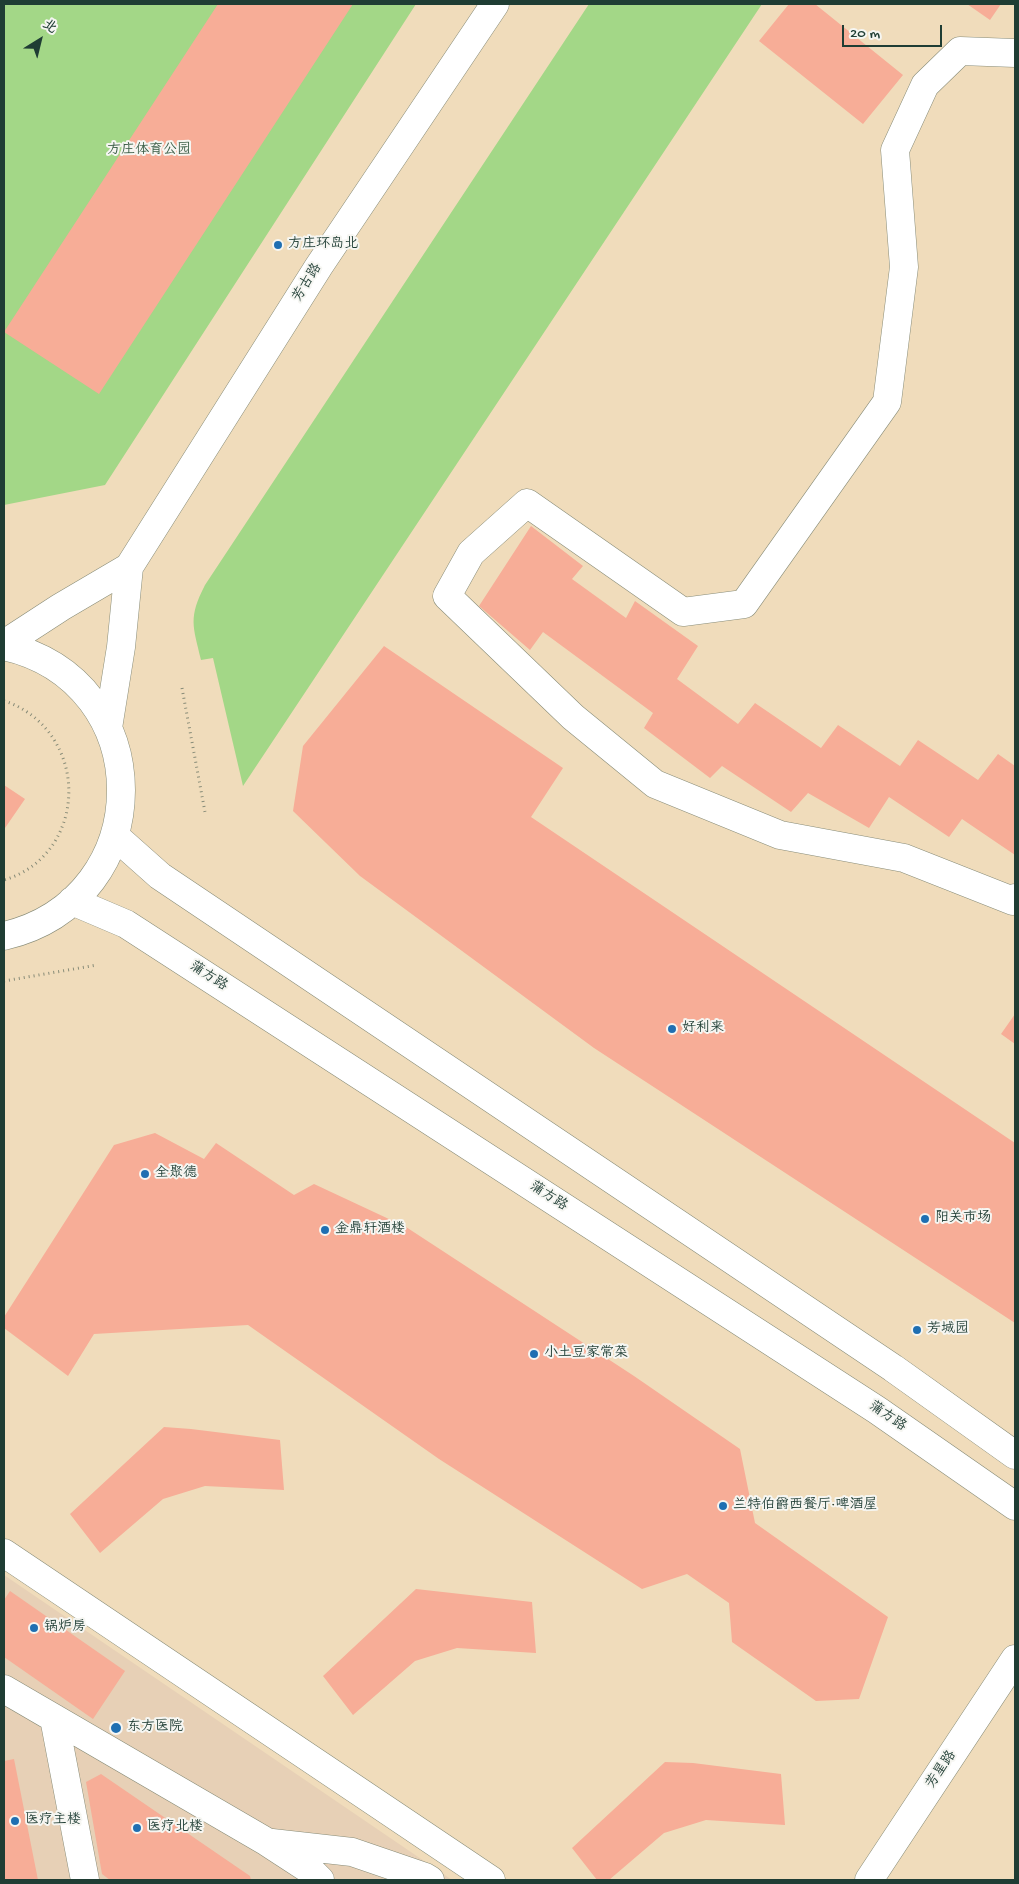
<!DOCTYPE html>
<meta charset="utf-8">
<style>
body{margin:0}
#map{position:relative;width:1019px;height:1884px;overflow:hidden;background:#f0dcbb;font-family:"Gochi Hand","LXGW WenKai TC",sans-serif}
canvas{display:block}
.frame{position:absolute;inset:0;border:5px solid #1f3d34;pointer-events:none}
.north{position:absolute;left:15px;top:15px;width:50px;height:50px;-webkit-text-stroke:4px #f6f6f2;paint-order:stroke;rotate:36deg;font-size:14px;font-weight:700;line-height:20px;text-align:center;color:#1f3d34}
.north::after{content:'';display:block;margin:auto;width:18px;height:22px;background:#1f3d34;clip-path:polygon(50% 0,100% 100%,50% 72%,0 100%)}
.scale{position:absolute;left:842px;top:25px;width:100px;height:22px;box-sizing:border-box;border:2px solid #1f3d34;border-top:0;padding-left:6px;font-size:15px;line-height:18px;white-space:nowrap;color:#1f3d34;-webkit-text-stroke:4px #f6f6f2;paint-order:stroke}
</style>
<div id="map">
<canvas width="1019" height="1884"></canvas>
<div class="frame"></div>
<div class="north">北</div>
<div class="scale">20 m</div>
</div>
<script>
const c = document.querySelector('canvas').getContext('2d');
c.lineJoin = 'round';
function fillPath(path, color) { c.fillStyle = color; c.fill(path, 'evenodd'); }
function trace(path, color, width, dash) { c.strokeStyle = color; c.lineWidth = width; c.lineCap = dash ? 'butt' : 'round'; c.setLineDash(dash || []); c.stroke(path); }
function label(font, color, halo, rows, align = 'center') {
  c.font = font + ' "Gochi Hand","LXGW WenKai TC",sans-serif'; c.lineWidth = 4; c.setLineDash([]); c.textBaseline = 'middle'; c.strokeStyle = halo; c.fillStyle = color; for (const [text, x, y, turn = 0] of rows) {
    c.save(); c.translate(x, y); c.rotate((+turn || 0) * Math.PI / 180); c.textAlign = isNaN(turn) ? turn : align; if (halo) c.strokeText(text, 0, 0); c.fillText(text, 0, 0); c.restore();
  }
}
fillPath(new Path2D(`
 M4,1575L452,1880H4Z`), '#e7d0b6');
fillPath(new Path2D(`
 M4,4H416L105,485L4,505Z
 M589,4H762L243,786L213,658L201,660C193,626 188,618 205,585Z`), '#a3d787');
fillPath(new Path2D(`
 M218,4H353L99,394L4,332Z
 M789,4H815L903,75L863,124L759,41Z
 M967,4H1001L990,20Z
 M531,526L583,566L572,579L626,618L635,601L698,646L677,679L738,724L755,703L821,748L838,725L900,766L918,740L978,780L998,754L1015,766V855L962,819L949,837L889,797L869,828L808,793L791,812L722,766L710,778L644,728L653,713L543,632L530,650L479,606Z
 M384,646L563,768L531,817L1015,1143V1323L594,1048L360,876L293,811L303,746Z
 M4,785L25,799L5,828L4,827Z
 M1015,1014V1044L1001,1034Z
 M155,1133L204,1159L216,1143L294,1195L314,1184L406,1227L634,1376L740,1449L755,1523L888,1617L859,1699L816,1701L732,1642L729,1603L687,1574L642,1589L439,1459L248,1325L94,1334L68,1376L4,1328V1317L114,1145Z
 M164,1427L191,1429L280,1440L284,1490L205,1486L163,1499L100,1553L70,1514Z
 M416,1589L532,1602L536,1653L457,1648L415,1661L353,1715L323,1676Z
 M10,1591L125,1671L93,1719L4,1657V1600Z
 M14,1759L38,1880H4V1761Z
 M665,1762L693,1763L781,1774L785,1825L706,1820L664,1833L609,1880H597L572,1848Z
 M101,1774L250,1876L251,1880H110L102,1874L86,1782Z`), '#f7ad97');
const minor = new Path2D(`
 M1015,53L960,51L925,85L895,150L904,267L887,402L744,604L683,612L527,503L471,553L447,596L573,717L655,784L780,835L904,858L1013,901L1015,898
 M4,644L61,607L129,567
 M4,646C160,681 160,899 4,936
 M108,728L121,647L129,567L319,266L495,4
 M115,836L160,876L893,1368L1015,1455
 M72,901L126,924L877,1410L1015,1506
 M4,1553L491,1880
 M4,1689L267,1842L310,1870L320,1880
 M54,1718L85,1880
 M272,1843L352,1852L425,1877L430,1880
 M869,1880L1015,1659`);
trace(minor, '#888c78', 29);
trace(new Path2D(`
 M182,688L205,812
 M4,701C15,704 25,710 34,717C91,764 76,859 4,880
 M4,981L97,965`), '#888c78', 3, [1, 4]);
trace(minor, '#fff', 28);
for (const [x, y, r, color] of [
 [278,245,5,"#1f6fb2"],
 [672,1029,5,"#1f6fb2"],
 [145,1174,5,"#1f6fb2"],
 [925,1219,5,"#1f6fb2"],
 [325,1230,5,"#1f6fb2"],
 [917,1330,5,"#1f6fb2"],
 [534,1354,5,"#1f6fb2"],
 [723,1506,5,"#1f6fb2"],
 [34,1628,5,"#1f6fb2"],
 [116,1728,6,"#1f6fb2"],
 [15,1821,5,"#1f6fb2"],
 [137,1828,5,"#1f6fb2"]
]) { const dot = new Path2D(); dot.arc(x, y, r, 0, 2 * Math.PI); c.fillStyle = color; c.fill(dot); trace(dot, '#f6f6f2', 2); }
label('14px', '#395c45', '#f6f6f2', [
 ["方庄体育公园",149,151]
]);
label('14px', '#1f3d34', '#f6f6f2', [
 ["方庄环岛北",288,245],
 ["好利来",682,1029],
 ["全聚德",155,1174],
 ["阳关市场",935,1219],
 ["金鼎轩酒楼",335,1230],
 ["芳城园",927,1330],
 ["小土豆家常菜",544,1354],
 ["兰特伯爵西餐厅·啤酒屋",733,1506],
 ["锅炉房",44,1628],
 ["东方医院",127,1728],
 ["医疗主楼",25,1821],
 ["医疗北楼",147,1828]
], 'left');
label('14px', '#1f3d34', '#f6f6f2', [
 ["芳古路",308,283,-58],
 ["蒲方路",208,977,33],
 ["蒲方路",548,1197,33],
 ["蒲方路",887,1417,34],
 ["芳星路",942,1770,-56]
]);
</script>
